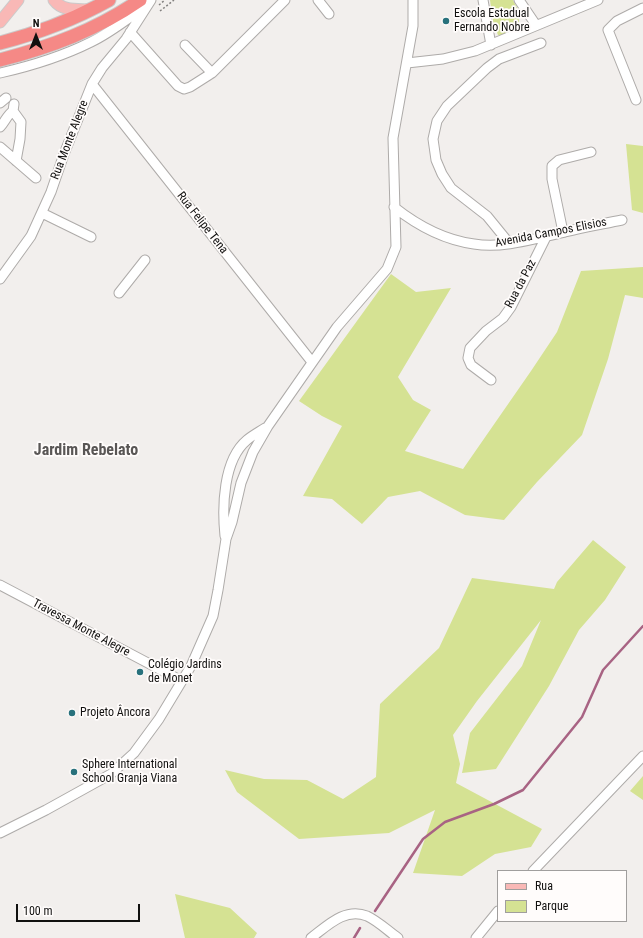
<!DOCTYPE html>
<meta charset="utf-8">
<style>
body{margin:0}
#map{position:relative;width:643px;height:938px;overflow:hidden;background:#f2efed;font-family:"Roboto Condensed",sans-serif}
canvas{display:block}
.legend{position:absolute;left:497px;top:870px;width:130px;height:52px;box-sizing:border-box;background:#fffcfb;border:1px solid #a09e9d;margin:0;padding:5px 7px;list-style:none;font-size:12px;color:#11100f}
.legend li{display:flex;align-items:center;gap:8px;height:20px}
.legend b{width:20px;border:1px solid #a09e9d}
.north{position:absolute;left:16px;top:16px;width:40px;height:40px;-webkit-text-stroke:3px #fffcfb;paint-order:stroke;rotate:0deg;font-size:11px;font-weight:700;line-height:16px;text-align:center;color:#11100f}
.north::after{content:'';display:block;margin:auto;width:14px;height:18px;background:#11100f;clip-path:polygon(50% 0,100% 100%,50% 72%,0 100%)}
.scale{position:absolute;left:16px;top:904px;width:124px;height:18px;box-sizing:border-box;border:2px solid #11100f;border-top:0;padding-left:5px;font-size:12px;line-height:14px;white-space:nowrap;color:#11100f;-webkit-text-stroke:3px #fffcfb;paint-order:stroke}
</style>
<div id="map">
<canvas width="643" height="938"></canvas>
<ul class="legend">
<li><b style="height:5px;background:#f9b8b6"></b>Rua</li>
<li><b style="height:11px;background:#d5e293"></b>Parque</li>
</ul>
<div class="north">N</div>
<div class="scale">100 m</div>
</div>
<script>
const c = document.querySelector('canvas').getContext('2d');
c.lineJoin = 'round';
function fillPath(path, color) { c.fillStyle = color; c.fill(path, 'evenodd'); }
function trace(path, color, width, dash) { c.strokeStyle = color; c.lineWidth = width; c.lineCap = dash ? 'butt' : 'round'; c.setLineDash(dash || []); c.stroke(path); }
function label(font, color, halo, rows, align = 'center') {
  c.font = font + ' "Roboto Condensed",sans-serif'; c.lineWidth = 3.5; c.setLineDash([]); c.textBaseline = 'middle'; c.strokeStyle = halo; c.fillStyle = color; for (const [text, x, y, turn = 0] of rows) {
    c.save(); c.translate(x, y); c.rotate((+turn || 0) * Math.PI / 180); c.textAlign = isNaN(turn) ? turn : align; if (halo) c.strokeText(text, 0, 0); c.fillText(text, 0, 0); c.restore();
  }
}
fillPath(new Path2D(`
 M490,0H513L517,8L519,21C515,30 508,37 498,35L493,22Z
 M626,144L643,146V213L632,210Z
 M643,267V298L625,295L608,359L582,435L537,482L504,520L465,515L420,491L388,497L362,524L332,499L303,496L342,426L322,416L299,401L391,274L416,292L451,288L398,377L413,400L431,410L405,451L463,469L531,371L557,332L581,271Z
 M593,540L626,567L605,600L579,630L549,686L496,769L462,773L470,733L522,666L541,620L477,701L453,735L460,764L456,783L542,829L531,847L495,854L462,876L413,873L435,810L389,833L299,839L237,792L225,770L264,779L307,780L343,799L376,777L380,704L439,648L472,578L554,589L557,582Z
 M643,776V800L630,791Z
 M175,894L230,908L257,933L254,938H185Z`), '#d5e293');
trace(new Path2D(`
 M375,911L423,839L445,822L494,804L523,790L582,717L603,670L643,626
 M354,938L360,928`), '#a86383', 2.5);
const minor = new Path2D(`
 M318,0L329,14
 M483,0L491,45
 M519,0L536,25
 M130,32L178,86L184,89L190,87L212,73L185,45
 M407,63L443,59L475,51L598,0
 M0,73C31,66 63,56 91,42C110,33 126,20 143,8
 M212,73L285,0
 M92,84L312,362
 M636,100L608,30L617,21L643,8
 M0,103L6,98
 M13,111L21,122L20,139L16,161
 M0,127C5,122 7,115 13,111L14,104
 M0,147L36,178
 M394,207C418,226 444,240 474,244C504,249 536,238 565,232C584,227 603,224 622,220
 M42,213L91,237
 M563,232L552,179V166L559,160L591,152
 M509,243L487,216L451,188L442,174L436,160L433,139L437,121L447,106L487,68L499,59L541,43
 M0,279L31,236L51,192L64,154L92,84L102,68L126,39L151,0
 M119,293L145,260
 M491,380L471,365L468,358L470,348L486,331L503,318L511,307L546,237
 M225,536C222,507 223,460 247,440C253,435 259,432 265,428
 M0,585L182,681
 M0,833L46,810L111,774L134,753L159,719L191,666L213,616L218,590L226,539L232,522L241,483L253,452L268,426L337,327L387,269L396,247L393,138L413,26V0
 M533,871L643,756
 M311,938C327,926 345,907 367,916C378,921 388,931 398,938
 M476,938L498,911`);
const major = new Path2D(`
 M54,0C63,12 78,9 91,10
 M0,22L18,0`);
const highway = new Path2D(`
 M0,43C38,33 75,19 109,0
 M0,60C50,47 97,30 140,0`);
trace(minor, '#aeaba9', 11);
trace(major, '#cbcaca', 13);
trace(highway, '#cbcaca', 15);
trace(new Path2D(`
 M159,5L165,0
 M160,11L174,0`), '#82807f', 1.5, [2, 2]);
trace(minor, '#fff', 9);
trace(major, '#f9b8b6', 11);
trace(highway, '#f58986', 13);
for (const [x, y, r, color] of [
 [446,21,4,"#28717c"],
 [140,672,4,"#28717c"],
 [72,713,4,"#28717c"],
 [74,772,4,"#28717c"]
]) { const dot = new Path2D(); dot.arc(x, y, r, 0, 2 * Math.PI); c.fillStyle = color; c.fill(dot); trace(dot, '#fffcfb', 1.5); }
label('12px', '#11100f', '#fffcfb', [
 ["Escola Estadual",454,14],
 ["Fernando Nobre",454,28],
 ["Colégio Jardins",148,665],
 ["de Monet",148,679],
 ["Projeto Âncora",80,713],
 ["Sphere International",82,765],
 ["School Granja Viana",82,779]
], 'left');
label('12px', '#11100f', '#fffcfb', [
 ["Rua Monte Alegre",70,140,-69],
 ["Rua Felipe Tena",202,223,52],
 ["Avenida Campos Elisios",551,233,-11],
 ["Rua da Paz",521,284,-62],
 ["Travessa Monte Alegre",81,628,28]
]);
label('bold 16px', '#595655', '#fffcfb', [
 ["Jardim Rebelato",86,451]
]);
</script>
